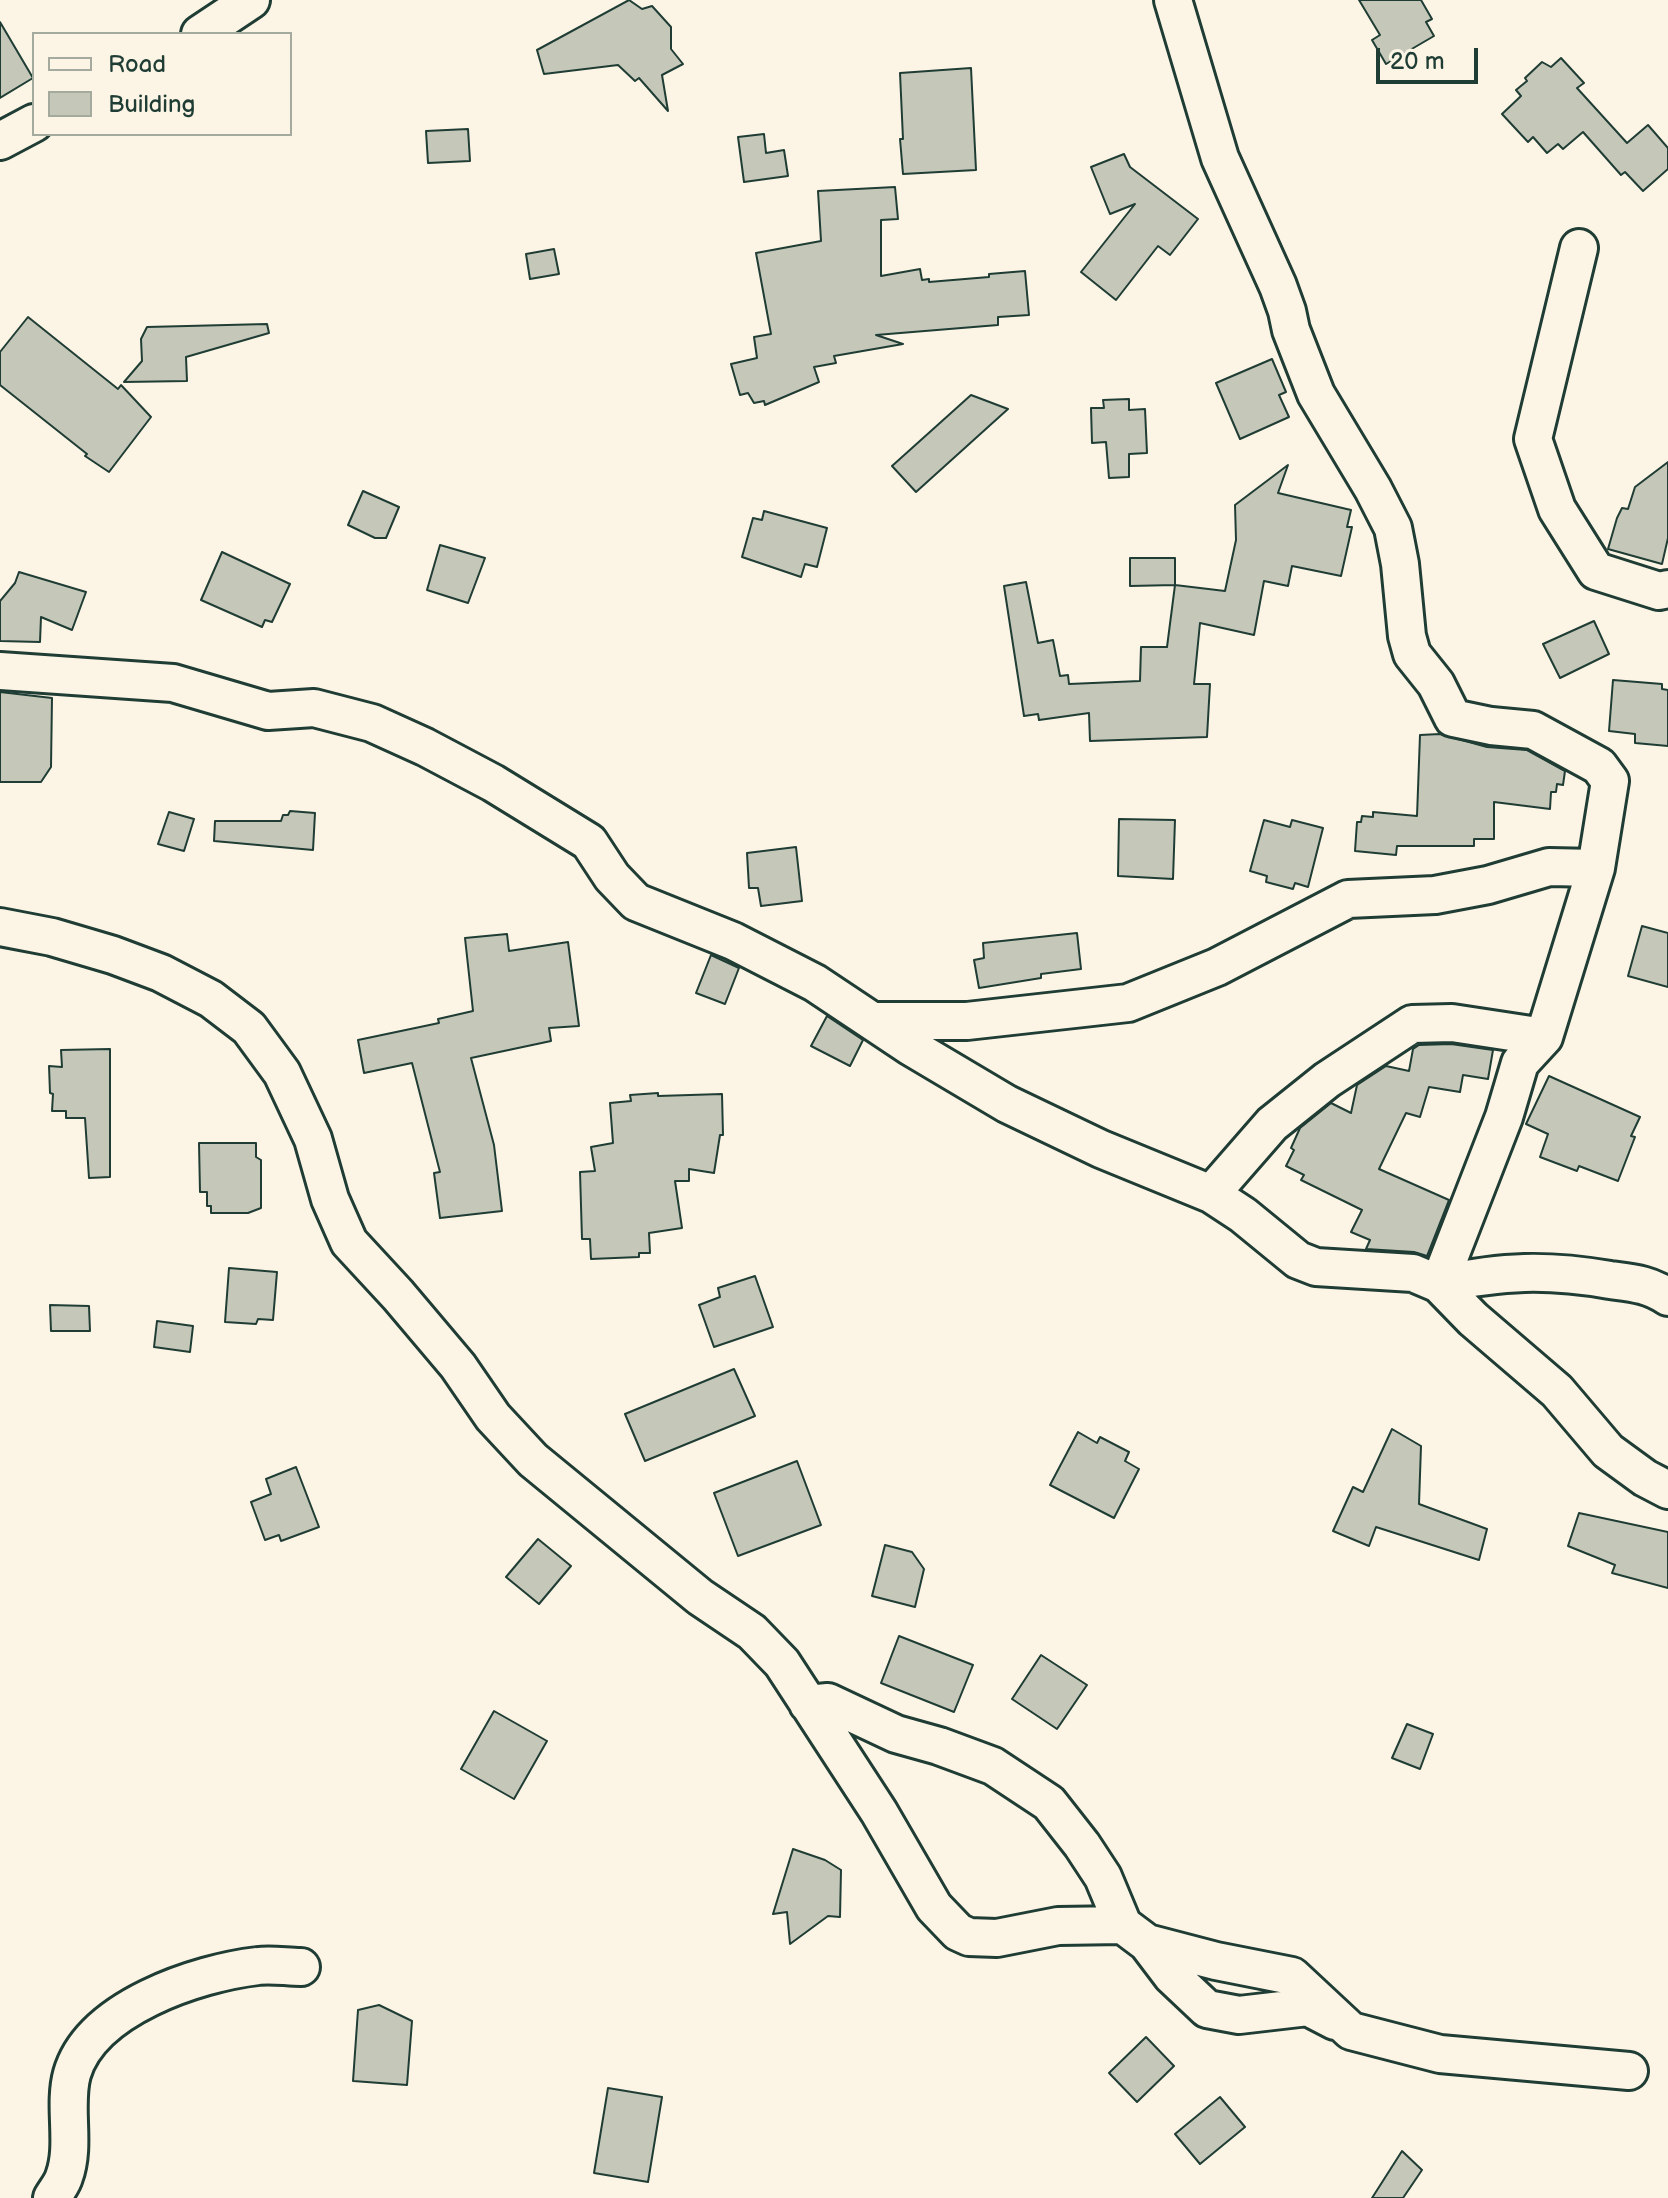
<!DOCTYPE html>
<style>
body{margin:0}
#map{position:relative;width:1668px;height:2198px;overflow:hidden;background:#fcf5e5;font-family:"Balsamiq Sans",sans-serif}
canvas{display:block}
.legend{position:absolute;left:32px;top:32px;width:260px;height:104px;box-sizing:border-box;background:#fcf5e5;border:2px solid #a4ab9e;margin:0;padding:10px 14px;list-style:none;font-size:24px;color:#1f3d34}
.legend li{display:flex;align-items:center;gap:16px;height:40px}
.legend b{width:40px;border:2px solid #a4ab9e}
.scale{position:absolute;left:1376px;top:48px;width:102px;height:36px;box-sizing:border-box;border:4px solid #1f3d34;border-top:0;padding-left:10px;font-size:24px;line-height:28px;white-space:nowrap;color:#1f3d34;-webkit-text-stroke:6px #fcf5e5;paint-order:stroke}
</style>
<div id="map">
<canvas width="1668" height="2198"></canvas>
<ul class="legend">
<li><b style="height:10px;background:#fcf5e5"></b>Road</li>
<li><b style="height:22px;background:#c5c7b9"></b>Building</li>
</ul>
<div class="scale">20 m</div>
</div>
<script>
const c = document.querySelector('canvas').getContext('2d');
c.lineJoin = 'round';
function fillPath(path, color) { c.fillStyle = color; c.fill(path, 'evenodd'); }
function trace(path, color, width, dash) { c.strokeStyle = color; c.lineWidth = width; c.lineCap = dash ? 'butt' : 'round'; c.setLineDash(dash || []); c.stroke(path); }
const building = new Path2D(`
 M629,0L642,9L652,6L671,27V49L683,64L662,75L668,111L639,78L635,81L618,65L544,74L537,50Z
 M1359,0H1421L1432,19L1426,22L1434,36L1386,64L1372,40L1380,35Z
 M0,22L33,78L0,98Z
 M1561,58L1584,83L1577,88L1627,143L1648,125L1668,148V169L1643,191L1625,172L1621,175L1583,132L1563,149L1558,144L1547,153L1533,137L1528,142L1502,114L1521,96L1516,90L1527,81L1525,78L1542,62L1551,67Z
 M971,68L976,170L903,174L900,139H903L900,73Z
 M468,129L470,161L428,163L426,131Z
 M764,134L766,153L784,150L788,176L744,182L738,137Z
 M1124,154L1130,167L1198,219L1170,255L1158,246L1116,300L1081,272L1135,204L1110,214L1091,167Z
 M895,187L898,219L881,220V276L920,269L922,280L929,279V282L989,277V274L1025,271L1029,315L998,317V325L876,335L903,344L834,356L836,363L814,367L819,382L765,405L764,401L754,403L748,393L740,395L731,364L757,358L754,337L771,334L756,253L821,241L818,191Z
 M554,249L559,274L530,279L526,254Z
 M28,317L118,389L121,385L151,417L109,472L85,456L87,454L0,385V352Z
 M267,324L269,333L186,357L187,381L124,382L142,361L141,339L147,327Z
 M1272,359L1286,392L1279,395L1289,417L1240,439L1216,383Z
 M971,395L1008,409L916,492L892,466Z
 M1129,399V410L1145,409L1147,453L1129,454V477L1109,478L1106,442L1092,443L1091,408H1104L1103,400Z
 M1668,462V538L1662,564L1608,549L1617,518L1622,508L1628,509L1635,487Z
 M1288,465L1278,493L1351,510L1347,527H1352L1341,576L1292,566L1288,586L1264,581L1254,635L1200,623L1194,684H1210L1207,737L1090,741L1089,713L1039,720L1038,714L1024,716L1004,586L1026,582L1038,643L1053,640L1060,676L1068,675L1069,684L1140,681L1141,647H1167L1175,585L1225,591L1236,540L1235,505Z
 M363,491L399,507L386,538H375L348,525Z
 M764,511L827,528L817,567L805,564L801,577L742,557L753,518L762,520Z
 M440,545L485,558L468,603L427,590Z
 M222,552L290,584L272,622L265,620L262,627L201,600Z
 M1130,558H1175V585L1130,586Z
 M19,572L86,592L72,630L41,617L40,642L0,641V601L15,583Z
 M1594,621L1609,654L1560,678L1543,644Z
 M1613,680L1662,684V689L1668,690V746L1635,743V734L1609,731Z
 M0,692L52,698L51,767L41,782H0Z
 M1440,734L1487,747L1527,750L1565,771L1563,785L1557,784L1556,792H1551L1550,809L1494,802V839H1474V846H1397L1396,855L1355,851L1357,822H1361L1362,816L1373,817V812L1417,816L1420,735Z
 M290,811L315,813L313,850L214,841L215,821H281L283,815H288Z
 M169,812L194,819L184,851L158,844Z
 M1119,819L1175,820L1173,879L1118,876Z
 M1264,820L1290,827L1292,820L1323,828L1308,887L1295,883L1293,889L1266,882L1267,876L1250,871Z
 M796,847L802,901L761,906L758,888H749L747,853Z
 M1642,926L1668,933V987L1628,976Z
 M1077,933L1081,969L1041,974V978L979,988L974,960L984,958L983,943Z
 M507,934L509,951L568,942L579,1026L549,1028L551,1041L471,1058L494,1145L502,1211L440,1218L434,1173L440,1172L412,1063L364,1073L358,1040L439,1023L438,1019L473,1011L465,938Z
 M711,955L739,968L725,1004L696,993Z
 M827,1016L863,1040L850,1066L811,1046Z
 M1451,1044L1493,1050L1488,1079L1463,1075L1460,1092L1429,1087L1420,1117L1406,1113L1379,1169L1449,1200L1427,1256L1414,1252L1366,1249L1370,1240L1351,1232L1362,1210L1301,1180L1304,1175L1286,1166L1294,1150L1291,1148L1300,1128L1331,1103L1351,1113L1357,1085L1386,1066L1409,1071L1413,1049L1419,1045Z
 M110,1049V1177L89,1178L85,1118H66V1111H52L53,1094L50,1093L49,1066L62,1067L61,1050Z
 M1549,1076L1640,1117L1631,1136L1635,1137L1618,1181L1579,1166L1577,1171L1540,1157L1548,1134L1526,1124Z
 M658,1093V1096L722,1094L723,1135H720L714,1173L689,1169V1181H675L682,1228L649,1233L650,1253H639V1257L591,1259L590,1239H582L580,1172L595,1171L591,1147L613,1143L610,1103L631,1101L630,1095Z
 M199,1143H256V1157L261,1160V1208L248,1213H211V1206H207V1192H200Z
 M229,1268L277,1272L273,1320L258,1319L256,1324L225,1322Z
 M755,1276L773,1327L714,1347L699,1305L720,1297L718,1288Z
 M50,1305L89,1306L90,1331H51Z
 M157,1321L193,1326L190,1352L154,1347Z
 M734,1369L755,1416L645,1461L625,1414Z
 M1392,1429L1421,1446L1419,1504L1487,1529L1479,1560L1376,1527L1369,1546L1333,1531L1353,1487L1363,1492Z
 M1078,1432L1097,1443L1100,1437L1129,1452L1125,1461L1139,1469L1114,1518L1050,1485Z
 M797,1461L821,1525L738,1556L714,1493Z
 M296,1467L319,1527L281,1541L279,1535L265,1540L251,1502L271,1494L266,1479Z
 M1579,1513L1668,1532V1588L1612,1573L1615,1565L1568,1546Z
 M538,1539L571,1566L539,1604L506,1577Z
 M885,1545L912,1552L924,1569L915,1607L872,1596Z
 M899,1636L973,1665L954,1712L881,1683Z
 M1041,1655L1087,1685L1057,1729L1012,1699Z
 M494,1711L547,1741L514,1799L461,1769Z
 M1407,1724L1433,1734L1420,1769L1392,1758Z
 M793,1849L825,1860L841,1870L840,1917L828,1916L790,1944L787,1912L773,1914Z
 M379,2005L412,2021L407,2085L353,2081L358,2010Z
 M1146,2037L1174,2066L1137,2102L1109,2073Z
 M608,2088L662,2097L648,2182L594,2173Z
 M1220,2097L1245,2127L1200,2164L1175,2134Z
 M1402,2151L1422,2170L1403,2198H1372Z`);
fillPath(building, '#c5c7b9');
trace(building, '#1f3d34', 2);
const minor = new Path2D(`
 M1173,0L1220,158L1278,286L1287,311L1291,330L1316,394L1373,489L1393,528L1400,564L1407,636L1412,654L1436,684L1453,718L1491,726L1533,730L1599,766L1610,781L1596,868L1544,1037L1452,1023L1412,1024L1327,1080L1272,1124L1211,1194
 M200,34L251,0
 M0,141L34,123
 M1579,248L1533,439L1557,509L1596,571L1659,591L1668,589
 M0,671L173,683L268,711L314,708L372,723L425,747L493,783L589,842L612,877L636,902L733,941L815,983L911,1047L1007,1104L1101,1149L1211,1194L1243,1215L1298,1260L1316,1267L1413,1273L1439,1284L1473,1319L1557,1391L1608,1451L1645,1478L1668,1490
 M0,927L52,937L113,955L161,973L211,999L249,1028L282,1073L313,1139L330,1199L349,1242L398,1295L458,1366L493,1417L533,1460L700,1597L752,1632L782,1663L879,1812L934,1907L958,1932L969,1937L997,1938L1058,1926L1123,1925
 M873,1021H967L1128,1003L1217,967L1348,899L1435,895L1488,885L1549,867L1596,868
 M1439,1284L1504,1117L1520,1063L1544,1037
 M1439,1284C1504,1271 1545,1269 1610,1280C1632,1283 1649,1284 1668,1297
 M808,1704L828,1702L896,1734L939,1746L993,1766L1049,1803L1082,1845L1103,1877L1123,1925L1147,1943L1216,1961L1292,1976L1351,2031L1440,2054L1629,2071
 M1147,1943L1172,1976L1207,2009L1239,2015L1308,2007L1335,2021
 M52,2198C56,2191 62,2184 64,2177C76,2145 63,2106 72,2074C91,2008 197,1973 258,1966C272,1964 287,1967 301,1967`);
trace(minor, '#1f3d34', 42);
trace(minor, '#fcf5e5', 36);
</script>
